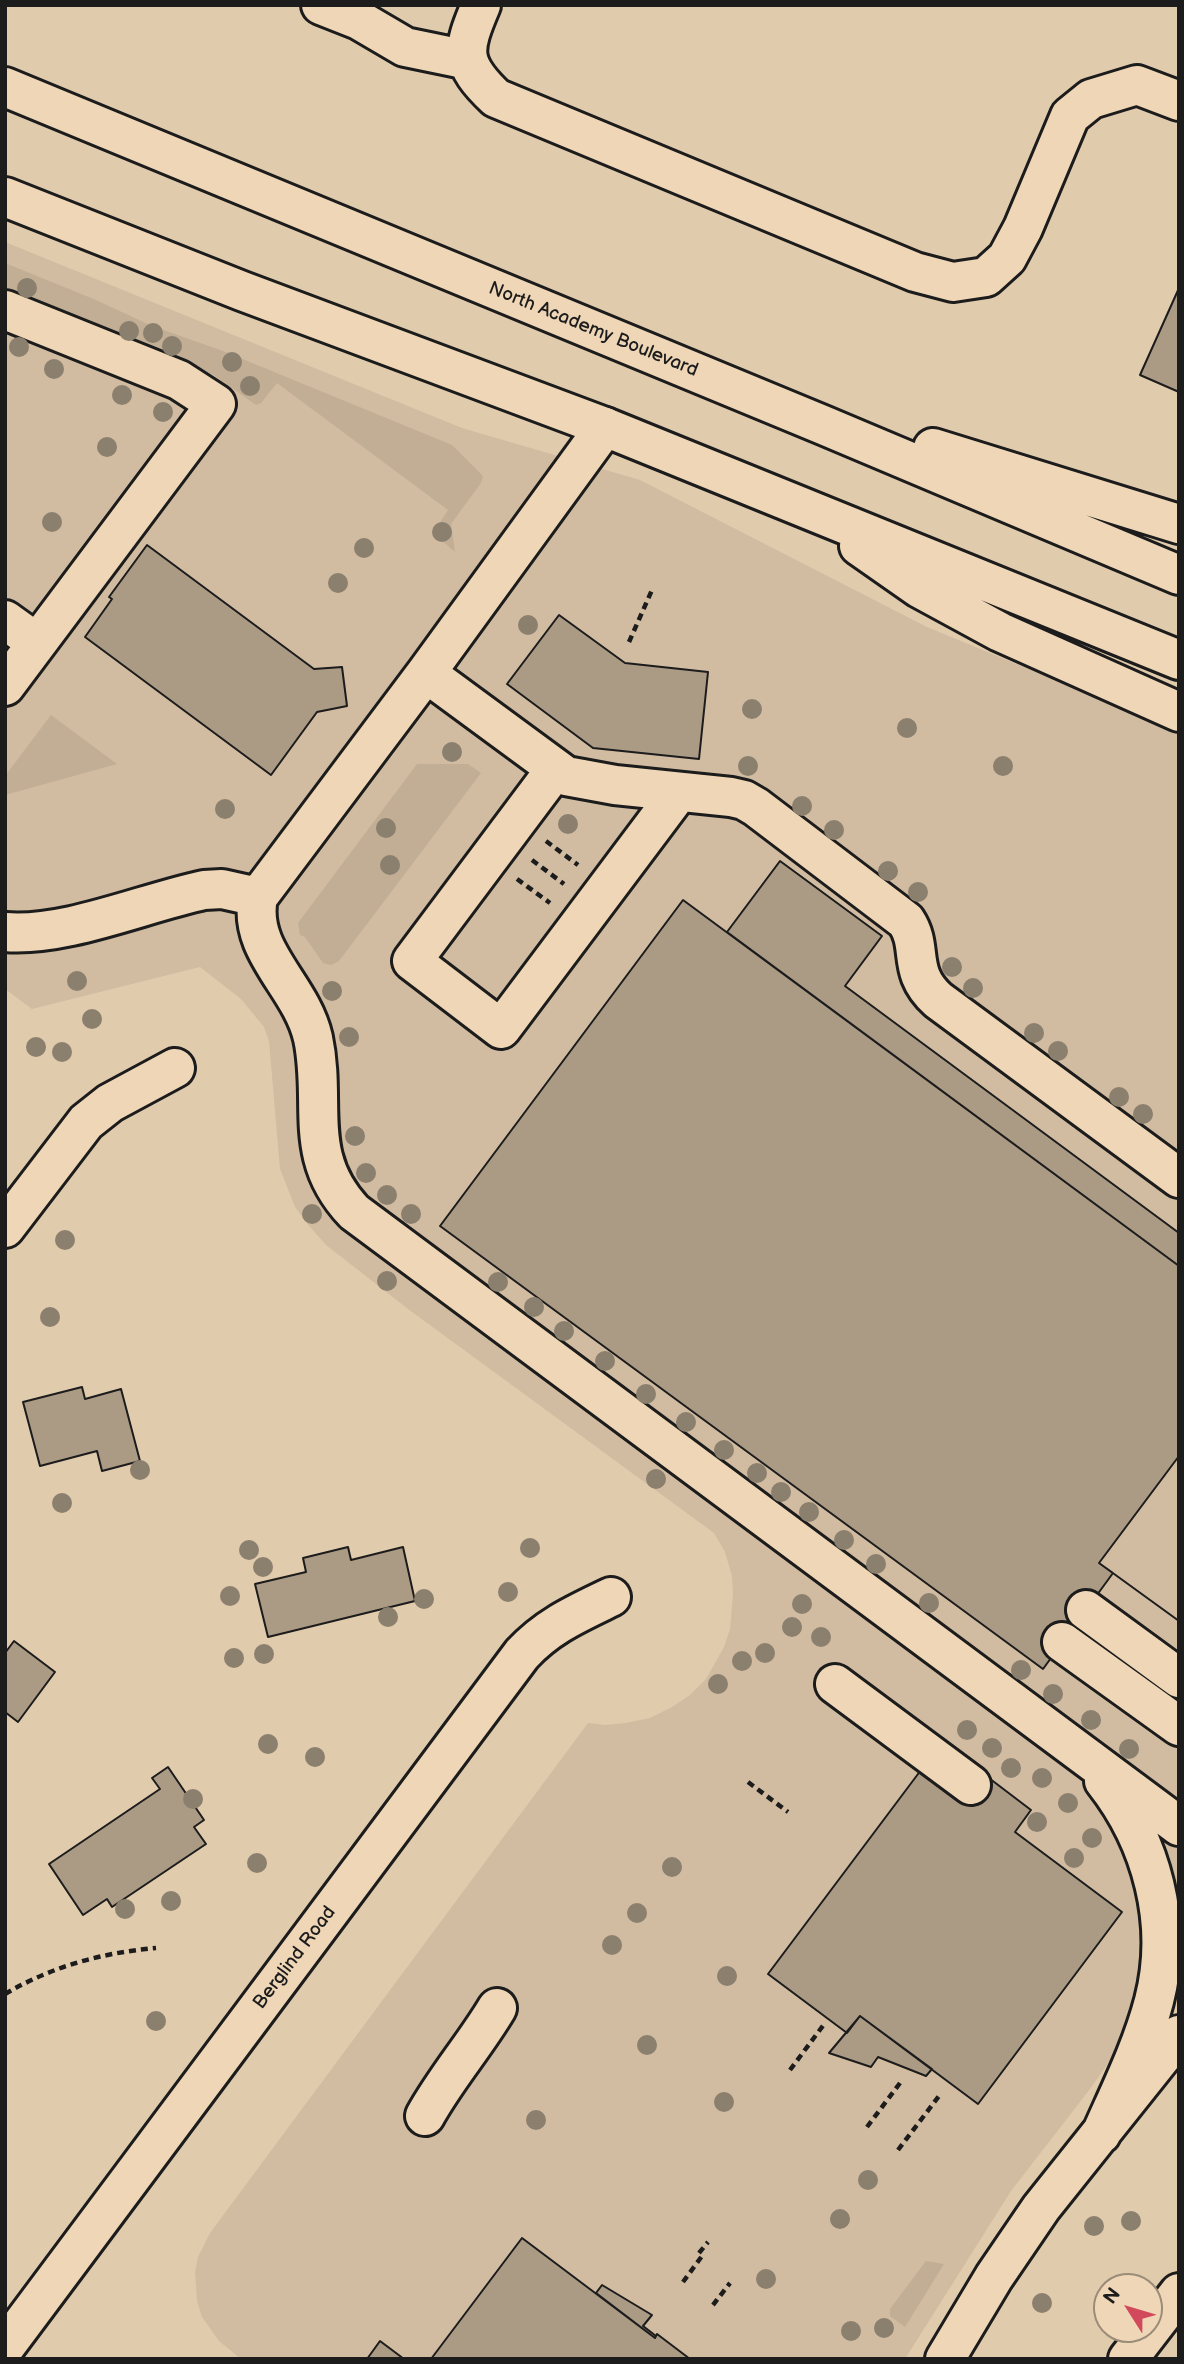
<!DOCTYPE html>
<style>
body{margin:0}
#map{position:relative;width:1184px;height:2364px;overflow:hidden;background:#e1cbad;font-family:"Balsamiq Sans",sans-serif}
canvas{display:block}
.frame{position:absolute;inset:0;border:7px solid #1c1c1c;pointer-events:none}
.north{position:absolute;left:1093px;top:2273px;width:70px;height:70px;box-sizing:border-box;background:#eed6b6;border:2px solid #9a8c78;border-radius:50%;rotate:307deg;font-size:19px;font-weight:700;line-height:28px;text-align:center;color:#1c1c1c}
.north::after{content:'';display:block;margin:auto;width:24px;height:32px;background:#d1495b;clip-path:polygon(50% 0,100% 100%,50% 72%,0 100%)}
</style>
<div id="map">
<canvas width="1184" height="2364"></canvas>
<div class="frame"></div>
<div class="north">N</div>
</div>
<script>
const c = document.querySelector('canvas').getContext('2d');
c.lineJoin = 'round';
function fillPath(path, color) { c.fillStyle = color; c.fill(path, 'evenodd'); }
function trace(path, color, width, dash) { c.strokeStyle = color; c.lineWidth = width; c.lineCap = dash ? 'butt' : 'round'; c.setLineDash(dash || []); c.stroke(path); }
function label(font, color, halo, rows, align = 'center') {
  c.font = font + ' "Balsamiq Sans",sans-serif'; c.lineWidth = 7; c.setLineDash([]); c.textBaseline = 'middle'; c.strokeStyle = halo; c.fillStyle = color; for (const [text, x, y, turn = 0] of rows) {
    c.save(); c.translate(x, y); c.rotate((+turn || 0) * Math.PI / 180); c.textAlign = isNaN(turn) ? turn : align; if (halo) c.strokeText(text, 0, 0); c.fillText(text, 0, 0); c.restore();
  }
}
fillPath(new Path2D(`
 M5,242L462,428L640,480L927,627L1179,731V1962L1090,2089L1011,2191L905,2359H241L219,2341L202,2317L197,2301L195,2272L198,2257L210,2233L588,1723L605,1725L626,1723L650,1718L672,1707L690,1695L706,1679L724,1647L730,1629L733,1595L732,1576L725,1552L714,1533L408,1309L326,1245L310,1227L295,1207L280,1169L269,1041L264,1027L241,999L200,967L32,1009L5,989Z`), '#d1bca1');
fillPath(new Path2D(`
 M5,263L96,300L152,326L223,351L452,445L483,476L481,483L451,524L455,552L433,533L448,510L277,383L261,403L256,405L212,374L5,287Z
 M51,715L117,764L5,795V776Z
 M417,764H468L481,773L339,961L331,965L323,963L305,937L300,935L298,923Z
 M926,2261L944,2264L905,2327L890,2316V2309Z`), '#c1ae95');
const building = new Path2D(`
 M1179,288V392L1140,375Z
 M147,545L314,669L342,667L347,706L317,712L271,775L85,637L112,599L109,597Z
 M559,615L625,663L708,672L699,759L593,748L507,684Z
 M780,861L882,936L845,986L1179,1233V1266L727,932Z
 M683,900L1179,1266V1456L1099,1563L1113,1573L1043,1669L440,1226Z
 M82,1387L85,1399L121,1389L140,1461L102,1471L97,1451L40,1466L23,1402Z
 M1179,1456V1621L1099,1563Z
 M1179,1456V1621L1099,1563Z
 M348,1547L351,1560L403,1547L415,1601L268,1637L255,1584L306,1572L303,1558Z
 M14,1641L55,1672L18,1722L5,1712V1653Z
 M924,1766L981,1772L1031,1810L1015,1832L1122,1912L978,2104L860,2016L847,2033L768,1974Z
 M168,1767L204,1820L194,1827L206,1844L112,1907L107,1899L83,1915L49,1864L160,1789L152,1778Z
 M860,2016L932,2069L926,2076L878,2057L871,2067L829,2053Z
 M522,2238L655,2338L657,2334L690,2359H431Z
 M602,2285L652,2315L643,2326L656,2336L655,2338L596,2293Z
 M380,2341L404,2359H367Z`);
fillPath(building, '#ab9a84');
trace(building, '#1c1c1c', 2);
const minor = new Path2D(`
 M321,5L359,20L405,47L468,60
 M481,5C462,50 459,63 496,98L915,272L953,282L986,277L1007,258L1023,228L1070,116L1091,99L1137,85L1179,101
 M5,310L179,380L216,404L5,686
 M5,620L37,643
 M426,673L566,776L615,785L731,797L744,800L756,807L906,921C924,948 906,971 938,1000L1179,1178
 M555,770L412,961L501,1029L678,793
 M258,897L426,673L605,427
 M5,932C66,937 143,903 204,890L222,889L258,897C247,952 301,985 313,1038C327,1104 301,1156 354,1212L1179,1826
 M5,1228L86,1122L110,1103L175,1068
 M1086,1610L1179,1678
 M1062,1642L1179,1726
 M835,1684L971,1785
 M425,2116C446,2078 475,2045 497,2008
 M1101,2134C1120,2091 1142,2047 1154,2001C1174,1924 1152,1842 1104,1781
 M5,2347L522,1654C548,1626 576,1614 611,1597
 M945,2359L994,2277L1041,2208L1179,2035`);
const highway = new Path2D(`
 M5,87L823,425L1179,575
 M5,197L242,291L605,427L1179,660
 M933,448L1179,524
 M859,546L919,588L1000,632L1179,712
 M1128,2359L1179,2293`);
trace(minor, '#1c1c1c', 44);
trace(highway, '#1c1c1c', 44);
trace(new Path2D(`
 M629,642L652,590
 M546,841L578,865
 M532,860L564,884
 M517,879L550,903
 M748,1782L788,1812
 M5,1994C53,1966 101,1953 156,1948
 M790,2070L825,2023
 M867,2127L903,2079
 M898,2150L939,2096
 M699,2253L708,2242
 M683,2282L702,2256
 M713,2305L730,2283`), '#1c1c1c', 4.5, [7, 5]);
trace(minor, '#eed6b6', 38);
trace(highway, '#eed6b6', 38);
c.fillStyle = '#8b7f6e';
for (const [x, y] of [
 [27,288],
 [129,331],
 [153,333],
 [172,346],
 [19,347],
 [232,362],
 [54,369],
 [250,386],
 [122,395],
 [163,412],
 [107,447],
 [52,522],
 [442,532],
 [364,548],
 [338,583],
 [528,625],
 [752,709],
 [907,728],
 [452,752],
 [748,766],
 [1003,766],
 [802,806],
 [225,809],
 [568,824],
 [386,828],
 [834,830],
 [390,865],
 [888,871],
 [918,892],
 [952,967],
 [77,981],
 [973,988],
 [332,991],
 [92,1019],
 [1034,1033],
 [349,1037],
 [36,1047],
 [1058,1051],
 [62,1052],
 [1119,1097],
 [1143,1114],
 [355,1136],
 [366,1173],
 [387,1195],
 [312,1214],
 [411,1214],
 [65,1240],
 [387,1281],
 [498,1282],
 [534,1307],
 [50,1317],
 [564,1331],
 [605,1361],
 [646,1394],
 [686,1422],
 [724,1450],
 [140,1470],
 [757,1473],
 [656,1479],
 [781,1492],
 [62,1503],
 [809,1512],
 [844,1540],
 [530,1548],
 [249,1550],
 [876,1564],
 [263,1567],
 [508,1592],
 [230,1596],
 [424,1599],
 [929,1603],
 [802,1604],
 [388,1617],
 [792,1627],
 [821,1637],
 [765,1653],
 [264,1654],
 [234,1658],
 [742,1661],
 [1021,1670],
 [718,1684],
 [1053,1694],
 [1091,1720],
 [967,1730],
 [268,1744],
 [992,1748],
 [1129,1749],
 [315,1757],
 [1011,1768],
 [1042,1778],
 [193,1799],
 [1068,1803],
 [1037,1822],
 [1092,1838],
 [1074,1858],
 [257,1863],
 [672,1867],
 [171,1901],
 [125,1909],
 [637,1913],
 [612,1945],
 [727,1976],
 [156,2021],
 [647,2045],
 [724,2102],
 [536,2120],
 [868,2180],
 [840,2219],
 [1131,2221],
 [1094,2226],
 [766,2279],
 [1042,2303],
 [884,2328],
 [851,2331]
]) { c.beginPath(); c.arc(x, y, 10, 0, 2 * Math.PI); c.fill(); }
label('19px', '#1c1c1c', '#eed6b6', [
 ["North Academy Boulevard",593,330,22],
 ["Berglind Road",295,1958,-53]
]);
</script>
